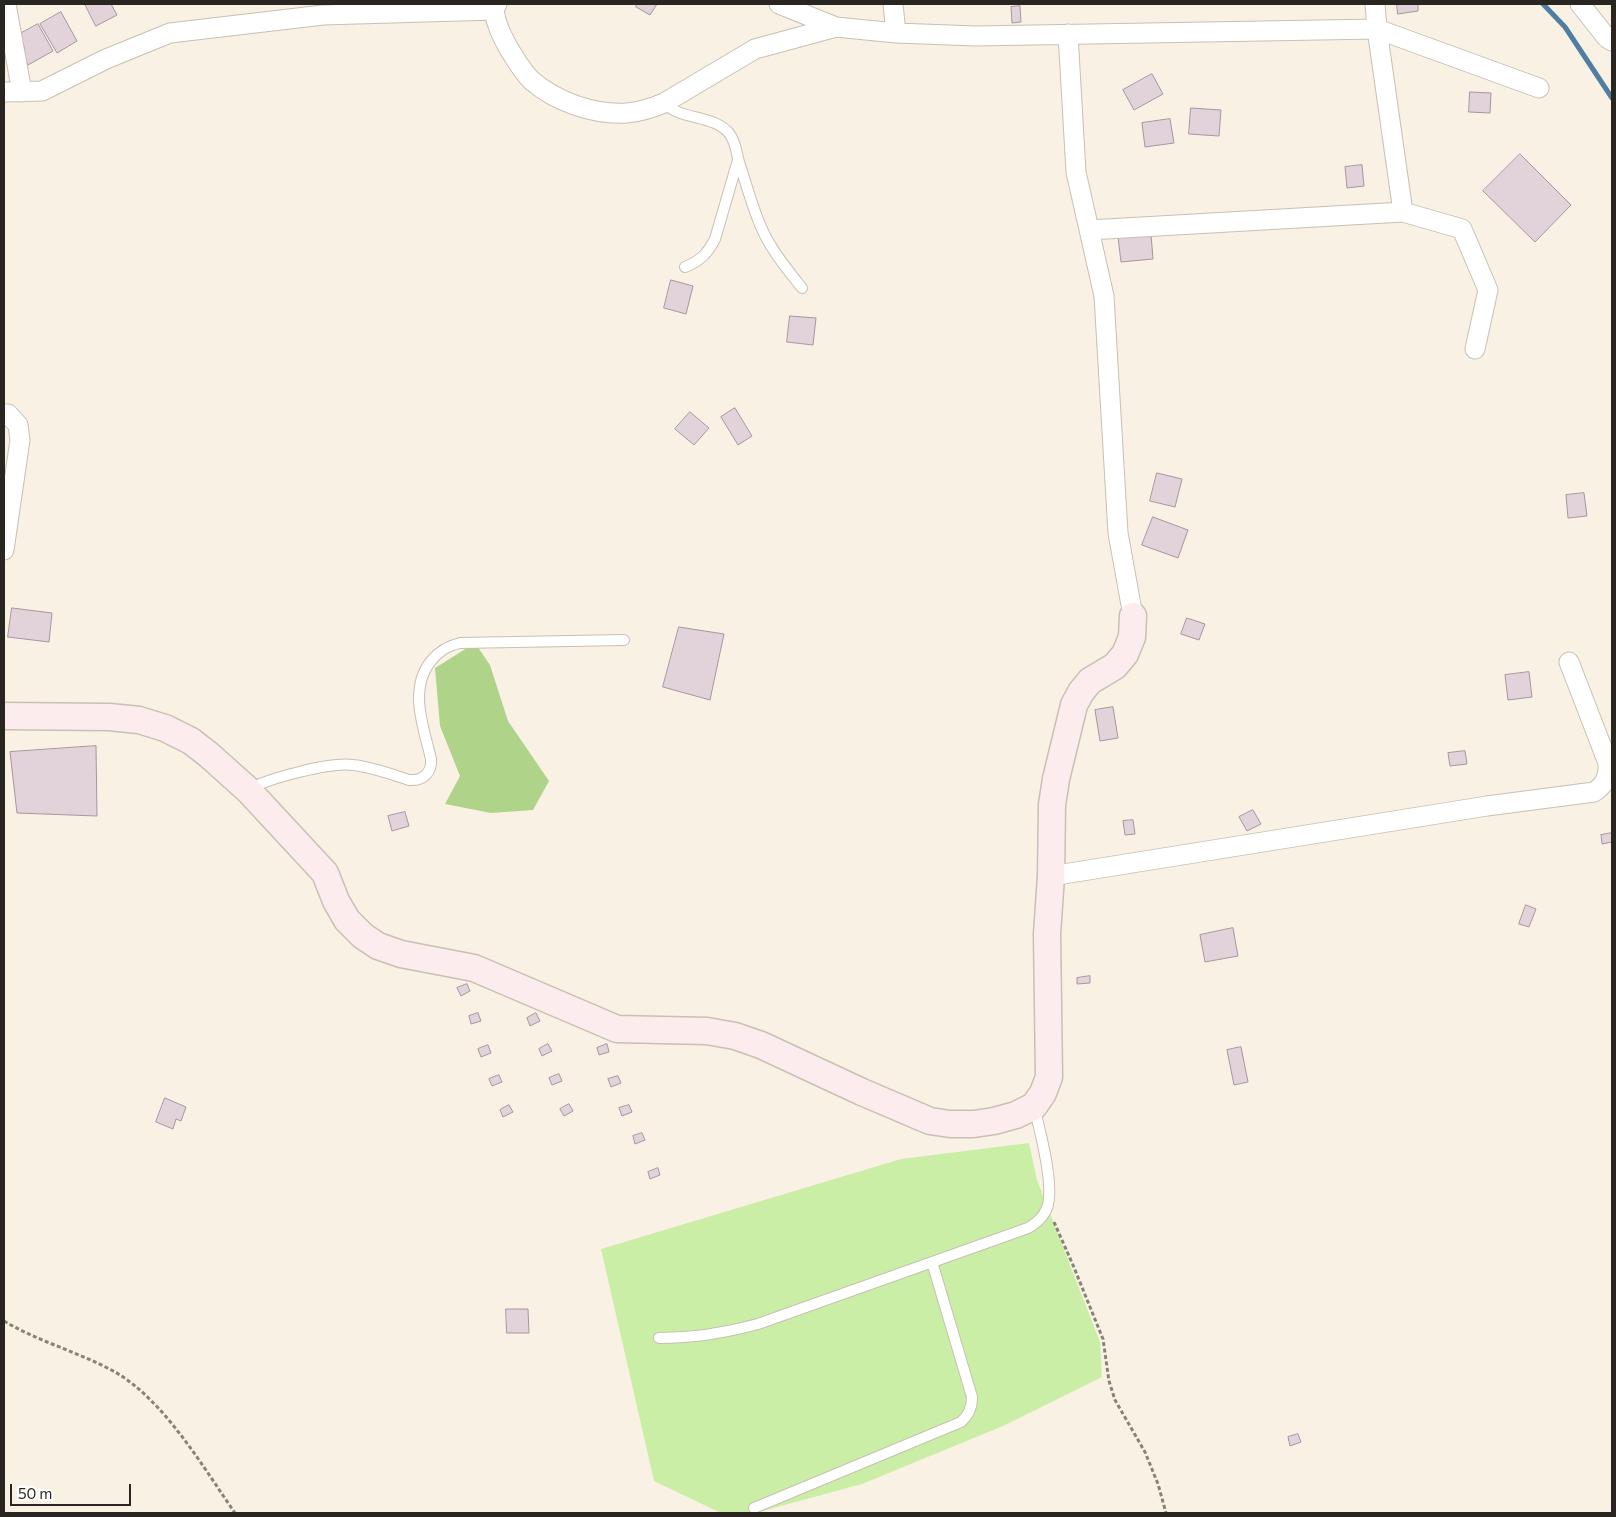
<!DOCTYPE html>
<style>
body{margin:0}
#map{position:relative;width:1616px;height:1517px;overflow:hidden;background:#f9f2e4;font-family:Commissioner,sans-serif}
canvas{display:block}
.frame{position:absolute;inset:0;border:5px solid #292621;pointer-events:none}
.scale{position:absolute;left:10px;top:1484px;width:121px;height:22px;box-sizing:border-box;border:2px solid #292621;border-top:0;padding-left:6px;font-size:15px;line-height:18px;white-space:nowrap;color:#292621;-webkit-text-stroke:4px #fff;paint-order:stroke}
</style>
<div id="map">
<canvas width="1616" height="1517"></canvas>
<div class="frame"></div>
<div class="scale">50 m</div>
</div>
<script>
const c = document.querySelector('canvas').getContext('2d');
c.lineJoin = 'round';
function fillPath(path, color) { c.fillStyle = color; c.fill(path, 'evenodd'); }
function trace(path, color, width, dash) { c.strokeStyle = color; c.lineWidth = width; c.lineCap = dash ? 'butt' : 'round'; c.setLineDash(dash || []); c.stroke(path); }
fillPath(new Path2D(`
 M1029,1143L1037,1180L1100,1342L1102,1377L1003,1426L862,1484L755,1513H721L654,1481L601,1249L901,1159Z`), '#caeea6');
fillPath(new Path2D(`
 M475,643L490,665L508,721L549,781L533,810L491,813L445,804L460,776L440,726L435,668Z`), '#aed389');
trace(new Path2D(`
 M1543,4L1565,27L1612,98`), '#507ea3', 5);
const building = new Path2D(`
 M85,4H111L117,15L96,26Z
 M637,4H657L650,15L636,7Z
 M1397,4H1418V11L1398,14Z
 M1020,6L1021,22L1012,23L1011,7Z
 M61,12L77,41L57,53L40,24Z
 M38,24L53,51L28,65L21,51L25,49L18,35Z
 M1152,74L1163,94L1134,110L1123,90Z
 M1470,92L1491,93L1490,113L1469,112Z
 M1191,108L1221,110L1219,136L1189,134Z
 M1170,119L1174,143L1145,147L1142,123Z
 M1520,154L1571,205L1535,242L1483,191Z
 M1362,165L1364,186L1347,188L1345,167Z
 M1151,234L1153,259L1121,262L1118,237Z
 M671,280L693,286L686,314L664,308Z
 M790,316L816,318L813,345L787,342Z
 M735,408L752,436L738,445L721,417Z
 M690,412L709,428L694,445L675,429Z
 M1157,473L1182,479L1175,507L1150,501Z
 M1584,493L1587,516L1568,518L1566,495Z
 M1153,517L1188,530L1178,558L1142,545Z
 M12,608L52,613L49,642L8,637Z
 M1187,618L1205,624L1199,640L1181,634Z
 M679,627L724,634L710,700L663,687Z
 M1529,672L1532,697L1508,700L1505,675Z
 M1113,707L1118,738L1100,741L1095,710Z
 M96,746L97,816L17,813L10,752Z
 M1465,751L1467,764L1450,766L1448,753Z
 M1253,810L1261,824L1247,831L1239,817Z
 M405,812L409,826L392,831L388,816Z
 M1133,820L1135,834L1125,835L1123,821Z
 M1612,833V842L1602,844L1601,835Z
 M1526,905L1536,909L1529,927L1519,924Z
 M1233,928L1238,956L1205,962L1200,935Z
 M1090,976V983L1077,984V978Z
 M467,984L470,991L461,996L457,988Z
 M478,1013L481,1021L471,1024L469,1016Z
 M536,1013L540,1021L530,1026L527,1018Z
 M548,1044L552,1051L542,1056L539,1049Z
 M607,1044L609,1052L599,1055L597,1048Z
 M488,1045L491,1053L481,1057L478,1049Z
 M1241,1047L1248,1082L1234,1085L1227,1050Z
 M559,1074L562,1081L552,1085L549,1078Z
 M499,1075L502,1082L492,1086L489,1079Z
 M618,1076L621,1083L611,1087L608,1079Z
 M165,1098L186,1107L181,1121L176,1119L173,1129L156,1122Z
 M569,1104L573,1111L564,1116L560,1109Z
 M509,1105L513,1112L503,1117L500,1110Z
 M629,1105L632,1112L622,1116L619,1108Z
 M642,1133L645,1140L635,1144L633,1136Z
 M658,1168L660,1175L650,1179L648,1172Z
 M506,1309H528L529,1333H507Z
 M1298,1434L1301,1442L1290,1446L1288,1437Z`);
fillPath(building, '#e2d3da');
trace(building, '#a5969e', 1);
const lane = new Path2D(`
 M664,103C682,121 712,114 729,133C736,142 736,152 739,162C745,180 750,199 757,217C767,245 783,264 802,288
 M685,267C700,261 708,253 715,239L738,160
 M249,789C270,778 330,762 353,765C372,767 391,774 409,780C423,781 432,773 431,759C424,728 408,690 431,661C439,651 447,646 460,643L624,640
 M659,1338C693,1338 725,1333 758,1324L1028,1228C1036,1223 1043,1218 1047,1208C1055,1187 1040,1130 1034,1107
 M754,1508L961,1422C969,1414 972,1408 972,1397L932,1262`);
const street = new Path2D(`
 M6,4L22,92
 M779,4L836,27L896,33L976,36L1377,29L1539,88
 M893,4L896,33
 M1375,4L1377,29L1403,212L1462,229L1488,290L1475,349
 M1580,4L1607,38L1612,41
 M494,10C496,25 502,36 509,49C516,60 522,71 531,80C556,102 594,115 627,113C640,112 652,108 664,103L755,49L836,27
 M1068,34L1076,172L1104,296L1118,533L1133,616
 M4,92L42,91L106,59L170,33L323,15L494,10L497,4
 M1089,230L1403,212
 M4,414H8L18,425L20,440L4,550
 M1051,876L1487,806L1594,792C1605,785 1609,776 1608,763L1569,662`);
const secondary = new Path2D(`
 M4,716L109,717L139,720L165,728L191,741L209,755L248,790L325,873L336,901L347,920L363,936L378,946L401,954L474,968L617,1029L707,1031L735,1036L761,1045L862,1092L930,1121L950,1124H974L994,1121L1016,1115L1034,1106L1043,1093L1049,1077L1047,934L1051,876L1052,805L1056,779L1074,705L1081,692L1090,681L1115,666L1125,654L1132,637L1133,616`);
trace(lane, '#c7c0b3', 12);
trace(street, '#c7c0b3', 21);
trace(secondary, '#c7c0b3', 29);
trace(new Path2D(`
 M1054,1222L1073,1265L1103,1339L1109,1381L1115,1400L1145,1452L1158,1484L1166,1513
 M4,1321C39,1342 79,1352 115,1372C164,1400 203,1467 235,1513`), '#88837a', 3, [4, 2.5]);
trace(lane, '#fff', 10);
trace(street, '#fff', 19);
trace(secondary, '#fcecee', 26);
</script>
